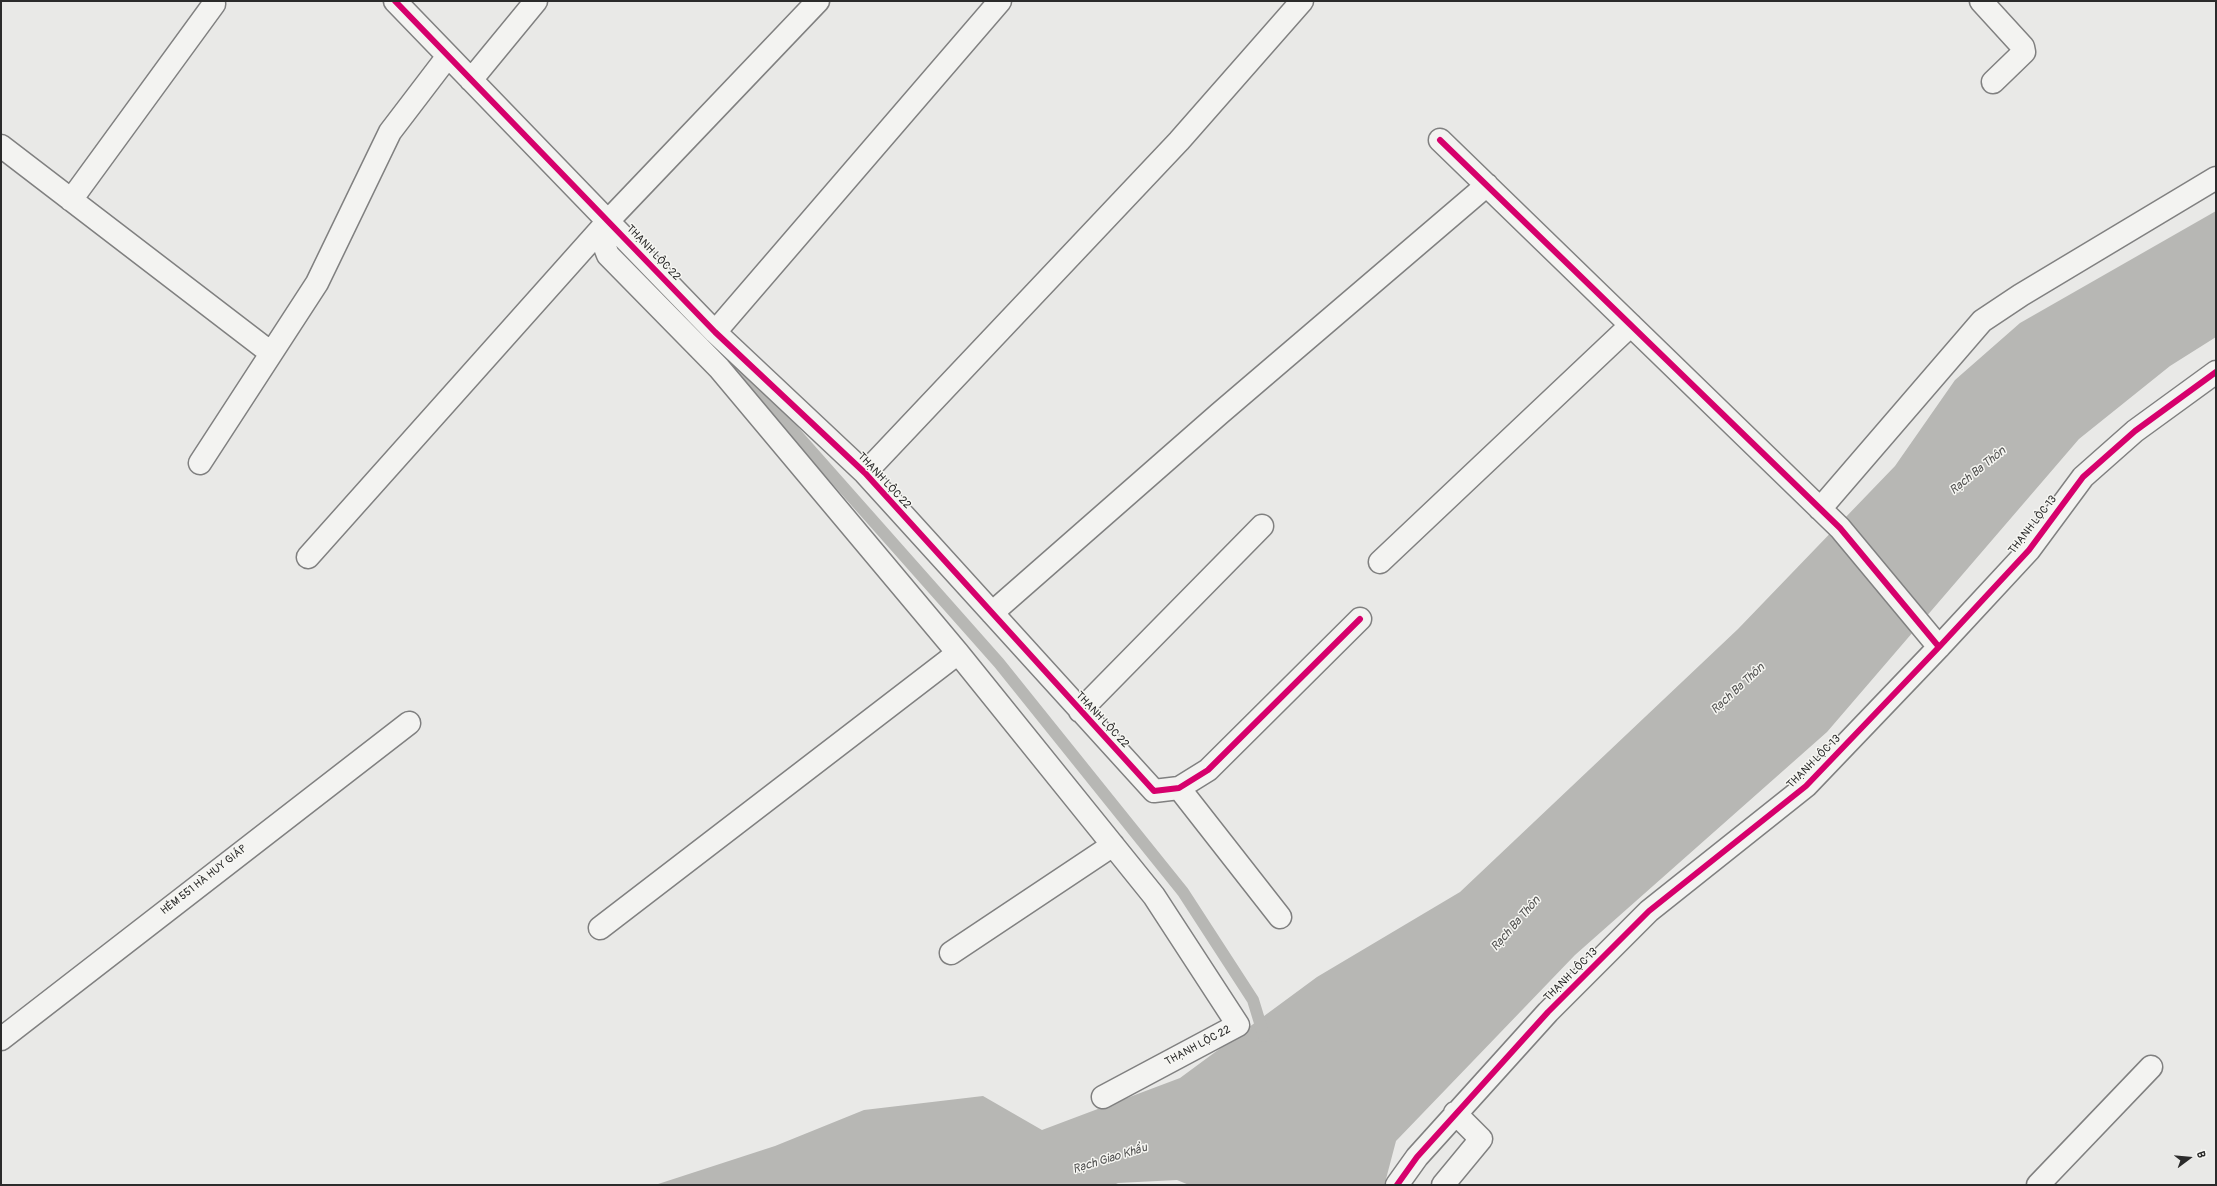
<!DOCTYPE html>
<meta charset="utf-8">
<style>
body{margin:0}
#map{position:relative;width:2217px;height:1186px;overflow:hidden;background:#e9e9e7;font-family:Pangolin,sans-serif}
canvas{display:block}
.frame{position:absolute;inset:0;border:2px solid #2b2b2b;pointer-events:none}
.north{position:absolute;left:2169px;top:1138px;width:40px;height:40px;-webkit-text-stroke:3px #f6f6f2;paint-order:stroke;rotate:74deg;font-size:11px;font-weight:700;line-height:16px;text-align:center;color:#2b2b2b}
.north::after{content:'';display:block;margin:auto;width:14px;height:18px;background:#2b2b2b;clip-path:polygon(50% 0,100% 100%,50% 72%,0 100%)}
</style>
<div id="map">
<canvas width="2217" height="1186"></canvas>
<div class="frame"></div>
<div class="north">B</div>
</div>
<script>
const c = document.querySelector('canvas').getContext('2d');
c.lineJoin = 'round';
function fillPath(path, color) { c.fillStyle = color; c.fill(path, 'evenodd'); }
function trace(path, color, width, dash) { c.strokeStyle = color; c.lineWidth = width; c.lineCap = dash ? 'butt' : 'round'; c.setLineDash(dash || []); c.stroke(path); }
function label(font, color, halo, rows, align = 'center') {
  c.font = font + ' Pangolin,sans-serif'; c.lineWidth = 3; c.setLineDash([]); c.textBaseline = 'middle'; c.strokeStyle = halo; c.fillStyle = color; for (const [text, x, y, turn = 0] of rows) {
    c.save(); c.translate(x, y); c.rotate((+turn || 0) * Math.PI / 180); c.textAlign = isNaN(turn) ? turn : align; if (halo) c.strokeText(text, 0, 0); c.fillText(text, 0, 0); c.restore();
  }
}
fillPath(new Path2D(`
 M2216,211V337L2170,366L2079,439L1827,732L1575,955L1396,1141L1386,1179L1388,1185H1189L1177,1180L1118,1183L1114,1185H655L775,1146L864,1110L983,1096L1042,1130L1180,1078L1317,977L1460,892L1738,629L1895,466L1955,380L2020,323Z`), '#b7b7b4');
trace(new Path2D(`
 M709,340L759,392L999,663L1183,892L1253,1000L1264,1036`), '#b7b7b4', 12);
const minor = new Path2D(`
 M395,1L715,332L865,473L1154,791L1179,788L1208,770L1360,619
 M1981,1L2023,47L2024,52L1993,82
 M471,80L536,1
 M1440,140L1840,528L1939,647
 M1,146L271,353
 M71,200L214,4
 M599,232L608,255L719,368L958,653L1154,896L1238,1025L1103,1097
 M715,332L1000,1
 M200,463L317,283L390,132L448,56
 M865,473L1179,141L1302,1
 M1820,509L1982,321L2021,295L2216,178
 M308,557L608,221L818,1
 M1380,562L1631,325
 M992,613L1219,414L1487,185
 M1080,711L1262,526
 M1179,788L1280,917
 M600,928L958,653
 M951,953L1113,845
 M1,1039L409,723
 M1397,1185L1417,1157L1548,1012L1649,911L1806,786L1939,647L2029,550L2083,477L2135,431L2216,372
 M1443,1185L1481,1139L1455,1113
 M2038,1185L2151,1067`);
trace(minor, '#808080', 25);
trace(minor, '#f3f3f1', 22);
trace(new Path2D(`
 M395,1L715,332L865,473L1154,791L1179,788L1208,770L1360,619
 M1440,140L1840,528L1939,647
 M1397,1185L1417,1157L1548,1012L1649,911L1806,786L1939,647L2029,550L2083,477L2135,431L2216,372`), '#d6006c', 6);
label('11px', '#2b2b2b', '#f6f6f2', [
 ["THẠNH LỘC 22",653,253,46],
 ["THẠNH LỘC 22",884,481,47],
 ["THẠNH LỘC 13",2033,525,-52],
 ["THẠNH LỘC 22",1102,720,47],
 ["THẠNH LỘC 13",1814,762,-45],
 ["HẺM 551 HÀ HUY GIÁP",204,880,-38],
 ["THẠNH LỘC 13",1571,975,-45],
 ["THẠNH LỘC 22",1198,1046,-28]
]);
label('italic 12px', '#545453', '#f6f6f2', [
 ["Rạch Ba Thôn",1978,471,-39],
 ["Rạch Ba Thôn",1738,689,-43],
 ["Rạch Ba Thôn",1516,924,-49],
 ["Rạch Giao Khẩu",1110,1159,-17]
]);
</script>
